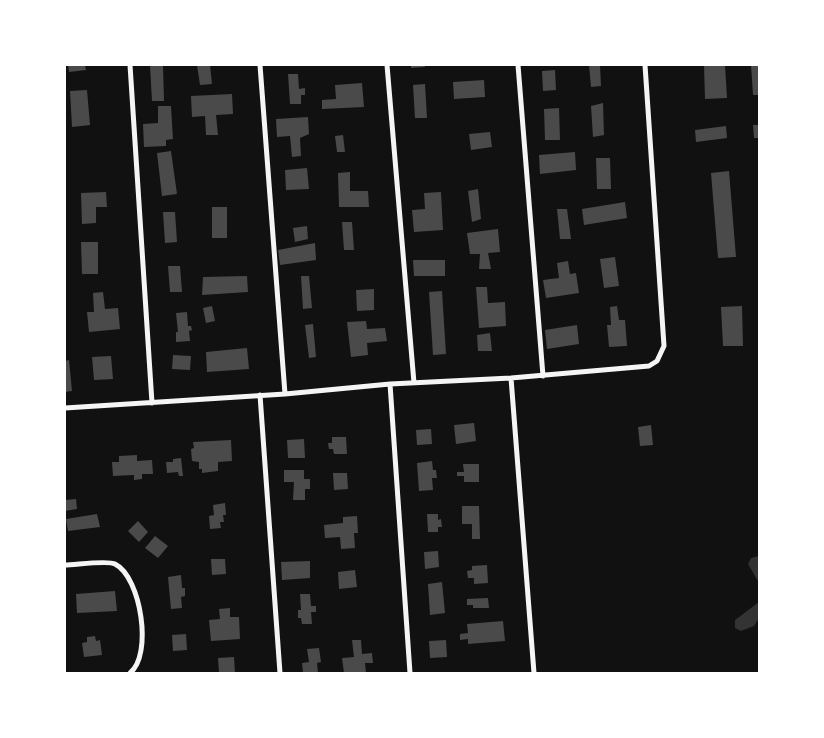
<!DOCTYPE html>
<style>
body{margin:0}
#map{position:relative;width:824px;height:738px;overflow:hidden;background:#111;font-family:"PT Sans Narrow",sans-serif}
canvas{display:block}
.frame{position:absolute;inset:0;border:66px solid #fff;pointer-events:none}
</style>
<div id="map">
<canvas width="824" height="738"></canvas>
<div class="frame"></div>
</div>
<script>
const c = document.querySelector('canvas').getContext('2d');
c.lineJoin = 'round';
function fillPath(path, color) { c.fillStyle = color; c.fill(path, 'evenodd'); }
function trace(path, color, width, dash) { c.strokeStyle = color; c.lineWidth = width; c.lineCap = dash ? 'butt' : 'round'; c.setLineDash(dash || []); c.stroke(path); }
fillPath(new Path2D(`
 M759,556V583L748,564L751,558Z
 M759,602V618L754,626L741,631L735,628V620Z`), '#333');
fillPath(new Path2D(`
 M68,65H85L86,70L69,72Z
 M150,65H163L164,101H152Z
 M197,65H210L212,84L200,85Z
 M411,65H425V67L411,68Z
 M589,65H600L601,86L591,87Z
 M704,65H725L727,98L705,99Z
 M751,65H759V95H753Z
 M555,70L556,90L543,91L542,71Z
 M288,74H298L299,89L305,88V95H301V104H290Z
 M484,80L485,97L454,99L453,82Z
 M362,83L364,107L322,109V100L336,99L335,85Z
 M425,84L427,118H415L413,85Z
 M87,90L90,125L72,127L70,91Z
 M232,94L233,114L216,115L218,135H206L205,116L192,117L191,96Z
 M603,103L604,135L593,137L591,106Z
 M158,106H171L173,139L166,140V146L144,147L143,124L158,123Z
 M559,108L560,140H545L544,109Z
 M308,117L309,134L300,138L301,156L292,157L290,136L277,137L276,119Z
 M753,125H759V138H754Z
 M726,126L727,138L696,142L695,130Z
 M490,132L492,147L471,150L469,134Z
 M343,135L345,152H337L335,136Z
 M171,151L177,194L162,196L157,153Z
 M575,152L576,170L540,174L539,155Z
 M596,158H610L611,189H597Z
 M307,168L309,189L286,190L285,170Z
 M729,171L736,257L718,258L711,173Z
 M350,172V191H368L369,207H339L338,173Z
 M478,189L481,219L472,222L468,191Z
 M106,192L107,207H96V223L82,224L81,193Z
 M441,192L443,230L414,232L412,210L425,209L424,193Z
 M625,202L627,218L584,225L582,209Z
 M212,207H227V238H212Z
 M557,209H567L571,239H560Z
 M163,212H175L177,242L165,243Z
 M342,222H352L354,250H344Z
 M307,226L308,239L295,242L293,228Z
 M498,229L500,252L488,253L491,269H479L480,254H470L467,233Z
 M81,242H98V274H82Z
 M315,243L316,260L280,265L278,250Z
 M615,257L619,286L604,288L600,259Z
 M413,260H445V276H414Z
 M568,261L570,274L576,273L579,293L546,298L543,280L559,278L557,263Z
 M168,266H180L182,292H170Z
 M247,276L248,292L202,295L203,277Z
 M301,276H309L312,308L303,309Z
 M476,287H487L488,303L505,302L506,326L479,328Z
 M374,289V310L357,311L356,290Z
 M442,291L446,354L433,355L429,292Z
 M103,292L105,309L118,308L120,329L89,332L87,312H94L93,293Z
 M212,306L215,321L206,323L203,308Z
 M617,306L619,320H625L627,346L609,347L607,325H611L610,307Z
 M742,306L743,346H723L721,307Z
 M187,312L188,326H191L192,330L189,331L190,341L176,342V332H178L176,313Z
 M366,321L367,329L385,328L387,341L367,343L368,355L351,357L347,322Z
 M313,324L316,357L309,358L305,325Z
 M577,325L579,344L547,349L545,330Z
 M490,333L492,351H478L477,335Z
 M247,348L249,369L207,372L206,352Z
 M173,355L191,356L190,370L172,369Z
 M111,356L113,379L94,380L92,357Z
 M69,360L72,391L65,392V361Z
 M474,423L476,441L456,444L454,425Z
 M651,425L653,445L640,446L638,427Z
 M431,429L432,444L417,445L416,430Z
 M332,437H346L347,454H334L333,449H329L328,443H332Z
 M304,439L305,458H288L287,440Z
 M231,440L232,461L218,462V471L202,473V469H199V462L192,461L191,449L194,448L193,442Z
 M137,455V461L152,460L153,474H142V479L134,480V475L113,476L112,462H119V456Z
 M181,458L183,476H179L178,472L167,473L166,462H173V459Z
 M432,461L433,470H436L437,478H432L433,490L419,491L417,463Z
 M463,464H479V482H464V476H457V472H464Z
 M284,470H304V479H310V489H305V500H293L294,482H284Z
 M333,473H347L348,489L334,490Z
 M76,499L77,509L65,511V500Z
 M225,503L226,515H223L224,522H220L221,528L210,529L209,516L214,515L213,505Z
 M462,506H479L480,539H472V524H462Z
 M97,514L100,527L68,531L66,519Z
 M427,514H438V520L441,519L442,527H438V532H428Z
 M357,516L358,533H354L355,548L341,549L340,537L325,538L324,525L343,523V517Z
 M138,521L148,532L139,542L128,531Z
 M155,536L168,546L158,558L145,548Z
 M438,551L439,567L425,569L424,552Z
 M211,559H225L226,574L212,575Z
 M310,561V578L282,580L281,562Z
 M487,565L488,583L474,584V578H468L467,571L472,570V566Z
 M355,570L357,587L339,589L338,572Z
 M181,575L182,588H185V596L181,597L182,608L171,609L168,577Z
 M442,582L445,613L430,615L428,584Z
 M115,591L117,611L77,613L76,594Z
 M300,594H310L311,606H316V612H311L312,624H302L301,618H298V610H301Z
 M488,598L489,608H473V605H467V599Z
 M230,608V617H239L240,639L211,641L209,620L220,619L219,609Z
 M503,621L505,641L468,644V639L460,640V634L468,633L467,624Z
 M186,634L187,650L173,651L172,635Z
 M95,636L96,641L100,640L102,655L84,657L82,643L87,642V637Z
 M352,640H361L362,654L372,653L373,663H365L366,673H344L342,658L354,657Z
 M446,640L447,657L430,658L429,641Z
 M319,648L321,662L317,663L318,673H303L302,663L309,662L307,649Z
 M234,657L235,673H219L218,658Z`), '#4a4a4a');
trace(new Path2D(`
 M130,65L152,403
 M260,65L285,394
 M387,65L414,383
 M518,65L543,376
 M511,378L534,673
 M390,384L410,673
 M260,395L280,673
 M65,408L285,394L390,384L511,378L649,366L657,361L664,346L645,65
 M65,565C75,565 108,560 115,564C141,577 153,655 130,673`), '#f5f5f5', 5);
</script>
